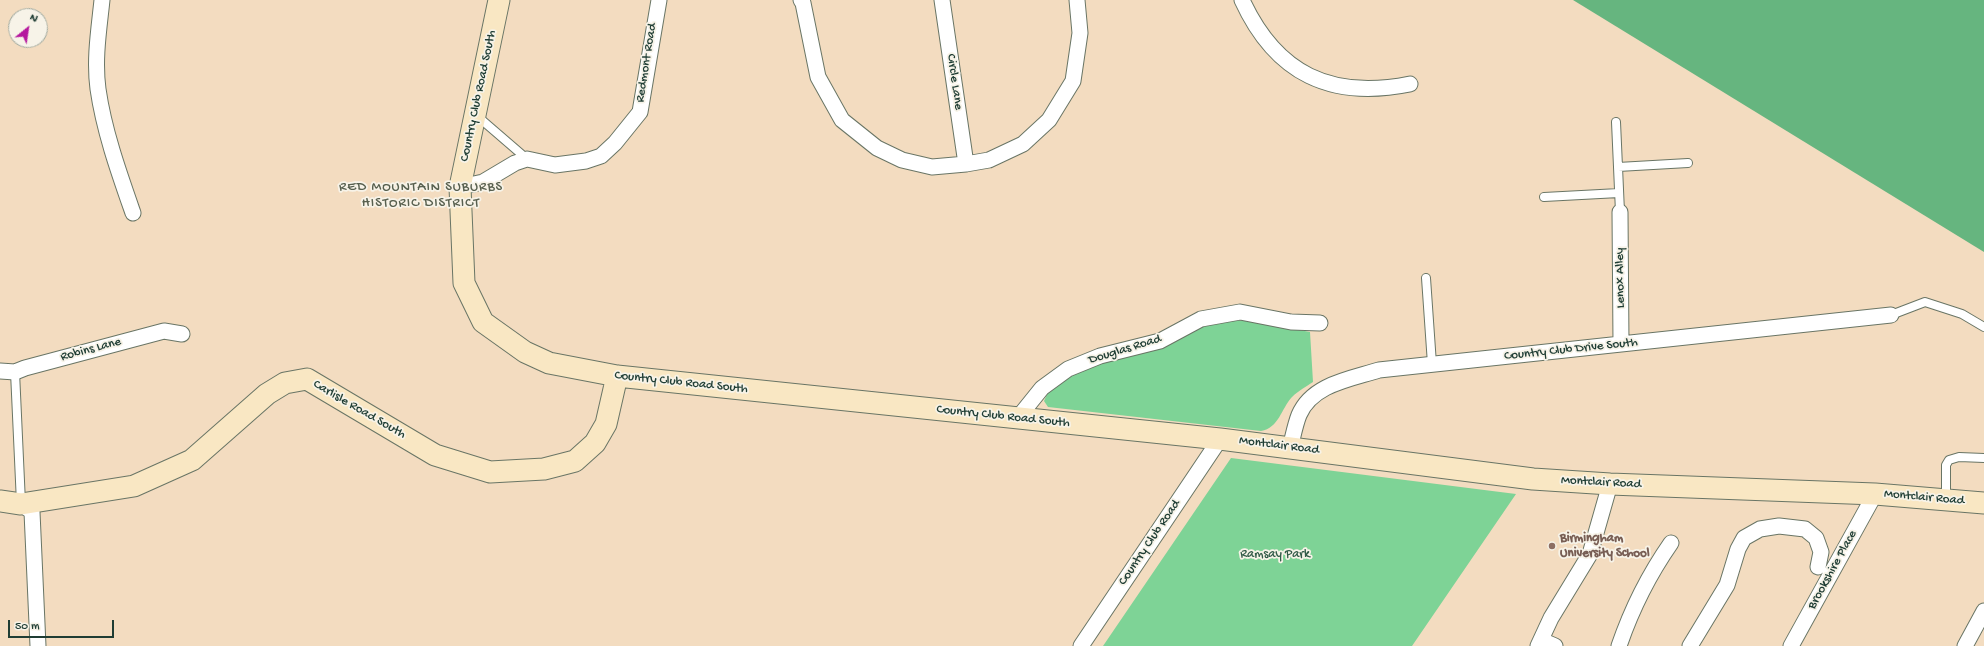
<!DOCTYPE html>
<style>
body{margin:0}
#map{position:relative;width:1984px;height:646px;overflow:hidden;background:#f3dcc0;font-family:"Gochi Hand",sans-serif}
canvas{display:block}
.north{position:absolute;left:8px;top:8px;width:40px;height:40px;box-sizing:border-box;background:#f7f3e8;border:1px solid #a1aaa0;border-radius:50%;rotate:30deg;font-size:11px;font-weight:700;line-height:16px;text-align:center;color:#1f3d34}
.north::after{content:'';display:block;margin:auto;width:14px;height:18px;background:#b5179e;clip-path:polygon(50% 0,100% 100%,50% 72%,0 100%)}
.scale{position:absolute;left:8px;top:620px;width:106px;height:18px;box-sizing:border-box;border:2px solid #1f3d34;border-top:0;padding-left:5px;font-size:12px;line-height:14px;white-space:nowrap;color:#1f3d34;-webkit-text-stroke:3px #f7f3e8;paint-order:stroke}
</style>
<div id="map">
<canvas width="1984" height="646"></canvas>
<div class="north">N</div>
<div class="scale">50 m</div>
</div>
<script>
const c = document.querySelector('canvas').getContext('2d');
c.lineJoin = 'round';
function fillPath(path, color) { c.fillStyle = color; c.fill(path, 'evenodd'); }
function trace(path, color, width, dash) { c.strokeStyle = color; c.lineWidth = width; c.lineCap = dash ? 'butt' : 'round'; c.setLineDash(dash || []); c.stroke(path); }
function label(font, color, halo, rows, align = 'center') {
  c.font = font + ' "Gochi Hand",sans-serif'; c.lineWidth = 3.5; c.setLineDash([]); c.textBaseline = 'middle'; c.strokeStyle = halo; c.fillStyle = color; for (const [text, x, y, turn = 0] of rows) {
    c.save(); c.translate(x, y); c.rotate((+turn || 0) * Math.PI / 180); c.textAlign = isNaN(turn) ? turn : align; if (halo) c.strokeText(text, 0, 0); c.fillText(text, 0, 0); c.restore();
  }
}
fillPath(new Path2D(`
 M1224,319L1258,322L1310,332L1313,382C1307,386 1298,391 1292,397C1281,409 1279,428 1261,431L1048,407L1044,401L1048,392L1061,377Z
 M1231,458L1516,494L1412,646H1103Z`), '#7ed396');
fillPath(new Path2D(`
 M1573,0H1984V252Z`), '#66b57f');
const lane = new Path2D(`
 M476,115L527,159
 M1616,122L1618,167
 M1544,197L1619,193
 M1620,212L1618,167L1688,163
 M1426,278L1432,364
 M1891,315L1925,302L1962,314L1984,327
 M15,372L21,503
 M1946,499V465L1949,460L1959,457L1984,458`);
const street = new Path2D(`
 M102,0C99,29 94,59 98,89C104,131 119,173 133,213
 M801,0L803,3L818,77L842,120L877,148L902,160L932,167L966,164L989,160L1023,144L1049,120L1073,81L1080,33L1077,0
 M942,0L966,164
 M1242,0C1276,74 1331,100 1410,84
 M460,187L483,182L515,163L527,159L555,165L586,161L601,156L615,143L640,112L659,0
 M1620,212L1621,344
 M0,371L15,372L25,368L164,331L182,334
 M1017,419L1042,388L1068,369L1100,356L1160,341L1201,319L1240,312L1291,322L1320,323
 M1290,448C1293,437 1295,425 1299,415C1312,384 1351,379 1379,370L1891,315
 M21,504L32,512L38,646
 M1541,640L1555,646
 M1081,646L1220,439
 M1538,646L1551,618L1590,554L1610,484
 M1619,646C1632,608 1648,576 1671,543
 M1690,646L1727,585L1738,549L1744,538L1760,529L1779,526L1805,529L1816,538L1821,552L1818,567
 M1791,646L1875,494
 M1965,646L1984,611`);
const secondary = new Path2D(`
 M499,0L460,187L464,283L483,322L525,352L549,363L617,376L1220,439L1533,479L1610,484L1875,494L1984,503
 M0,501L21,504L134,486L192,460L267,394L285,383L307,379L435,455L490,472L544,469L575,461L595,443L606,424L617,376`);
trace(lane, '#697565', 10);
trace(street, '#697565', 17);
trace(secondary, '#697565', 23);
trace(lane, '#fff', 8);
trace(street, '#fff', 15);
trace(secondary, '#f9e7c3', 21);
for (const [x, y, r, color] of [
 [1552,546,4,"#8d6e63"]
]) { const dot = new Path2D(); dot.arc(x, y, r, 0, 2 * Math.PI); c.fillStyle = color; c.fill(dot); trace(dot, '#f7f3e8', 1.5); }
label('13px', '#1f3d34', '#f7f3e8', [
 ["Redmont Road",647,63,-81],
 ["Circle Lane",954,82,82],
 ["Country Club Road South",479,96,-78],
 ["Lenox Alley",1621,278,-91],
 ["Robins Lane",91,350,-15],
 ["Douglas Road",1125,350,-17],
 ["Country Club Drive South",1571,350,-6],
 ["Country Club Road South",681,383,6],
 ["Carlisle Road South",359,410,30],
 ["Country Club Road South",1003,417,6],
 ["Montclair Road",1279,446,7],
 ["Montclair Road",1601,483,3],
 ["Montclair Road",1924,498,5],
 ["Country Club Road",1150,543,-56],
 ["Brookshire Place",1833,570,-61]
]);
label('bold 13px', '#785e54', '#f7f3e8', [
 ["Birmingham",1560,539],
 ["University School",1560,554]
], 'left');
label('13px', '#325b48', '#f7f3e8', [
 ["Ramsay Park",1275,555]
]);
c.letterSpacing = '1px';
label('14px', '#58604f', '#f7f3e8', [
 ["RED MOUNTAIN SUBURBS",421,188],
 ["HISTORIC DISTRICT",421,204]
]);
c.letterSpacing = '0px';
</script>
